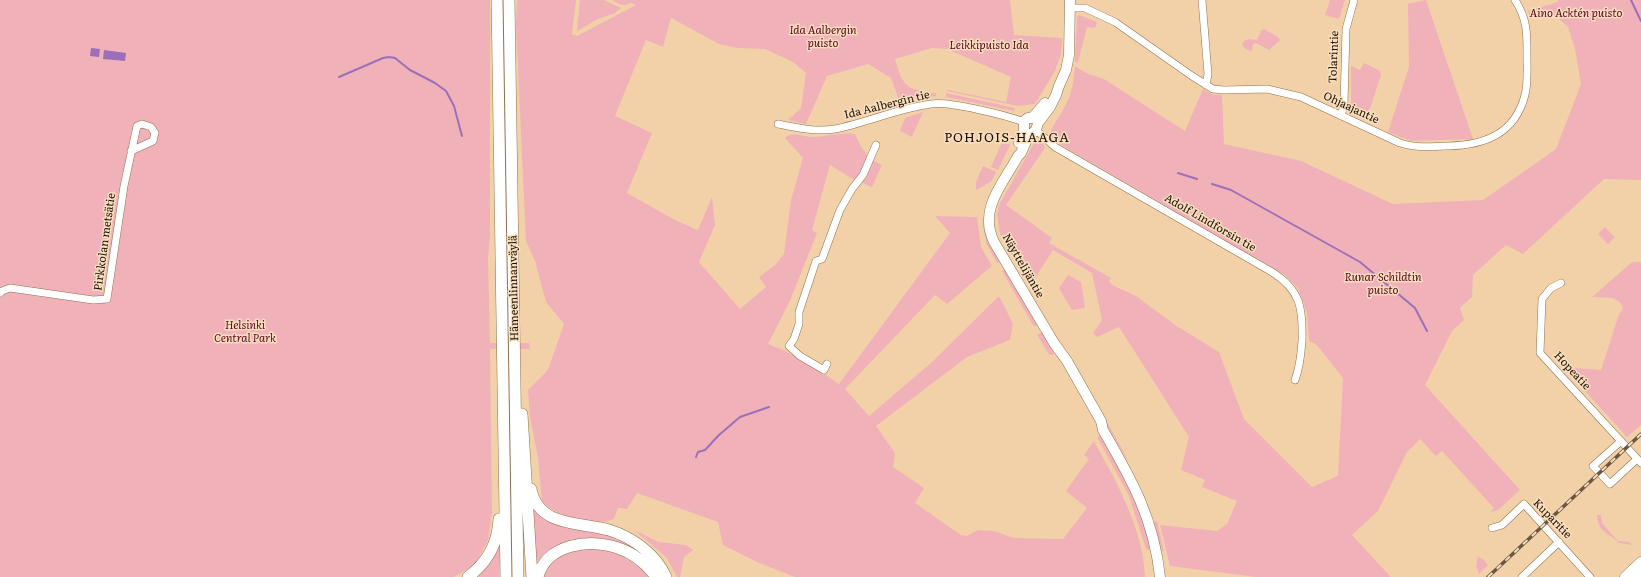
<!DOCTYPE html>
<meta charset="utf-8">
<style>
body{margin:0}
canvas{display:block;background:#f2d1a9}
</style>
<canvas width="1641" height="577"></canvas>
<script>
const c = document.querySelector('canvas').getContext('2d');
c.lineJoin = 'round';
function fillPath(path, color) { c.fillStyle = color; c.fill(path, 'evenodd'); }
function trace(path, color, width, dash) { c.strokeStyle = color; c.lineWidth = width; c.lineCap = dash ? 'butt' : 'round'; c.setLineDash(dash || []); c.stroke(path); }
function label(font, color, halo, rows, align = 'center') {
  c.font = font + ' Literata,serif'; c.lineWidth = 3; c.setLineDash([]); c.textBaseline = 'middle'; c.strokeStyle = halo; c.fillStyle = color; for (const [text, x, y, turn = 0] of rows) {
    c.save(); c.translate(x, y); c.rotate((+turn || 0) * Math.PI / 180); c.textAlign = isNaN(turn) ? turn : align; if (halo) c.strokeText(text, 0, 0); c.fillText(text, 0, 0); c.restore();
  }
}
fillPath(new Path2D(`
 M0,0H490V238L488,258L490,343H529L530,349H490L492,512L488,540L475,565L454,577H0Z
 M517,0H576L572,34L577,36L636,5L631,3C623,7 619,4 612,0H1010L1014,35L1062,38L1061,54L1055,71L1035,104L1018,106L947,91L946,90H948L1006,102L1011,77L947,49L932,48L895,59C899,73 903,90 921,90L922,94L936,93V96L913,99L900,103L891,78L868,64L827,76L806,124L788,120L801,108L806,73L793,62L765,49L737,48L719,44L671,18L663,47L646,40L615,116L652,133L627,193L675,220L698,230L712,197L715,225L699,262L740,309L766,287L759,277L775,265L784,254L791,200L803,158L785,138C792,131 803,137 812,137C826,137 842,132 855,134C863,150 865,157 882,165L872,187L851,178L830,165L812,230L817,233L789,303L768,344L783,350L808,363L839,384L950,233L935,216L977,217L981,247L992,266L947,304L935,295L845,389L869,416L932,362L999,296L1013,324L1010,340L967,357L876,426L895,453L893,467L924,488L915,503L961,535L967,536L978,530L994,531L1014,538L1063,539L1087,508L1066,491L1089,459L1084,455L1094,441C1117,483 1143,528 1145,577H795L757,562L723,545L718,522L637,493L627,509L618,508L614,519C593,527 559,517 542,502L538,458L530,417L528,390L548,370L564,324L546,302L535,261L526,241L516,25Z
 M580,0H604L621,8L615,13L598,19L577,31Z
 M1330,0H1345L1339,19L1325,15Z
 M1426,0L1473,139L1411,141L1388,132L1409,67L1408,4Z
 M1558,0H1641V180L1604,179L1523,254L1506,245L1473,275L1472,297L1460,308L1464,320L1452,331L1425,385L1520,490L1498,510L1490,512L1494,508L1442,451L1436,456L1420,439L1407,452L1378,511L1352,535L1391,577H1256L1170,566L1160,525L1217,531L1227,524L1237,501L1202,487L1205,480L1181,470L1189,437L1119,327L1097,337L1093,333L1102,320L1092,273L1053,250L1030,286L1000,234L997,215L999,205L1034,143L1039,141L1043,143L1045,148L1006,205L1052,238L1049,243L1111,278L1109,281L1112,285L1136,296L1175,325L1219,352L1244,419L1312,487L1338,476L1343,378L1316,344L1309,341L1307,313L1298,288L1285,275L1069,150L1049,137C1052,124 1060,117 1065,106C1072,93 1074,80 1075,66L1086,73L1104,79L1185,131L1203,89L1214,95H1222L1224,144L1301,161L1393,204L1483,200L1556,149L1581,84L1575,49L1568,27L1556,16L1548,14L1531,19L1528,11L1558,2Z
 M1079,15L1097,22L1095,28L1087,27L1078,62H1075L1077,17Z
 M1264,29L1278,37L1280,40L1269,50L1256,43L1253,44L1252,51L1245,49L1242,44C1247,37 1251,40 1257,40L1261,31Z
 M1364,63L1380,71L1381,75L1367,118L1365,120L1351,113V66L1360,70Z
 M946,93L1015,108L1014,111L946,97Z
 M923,112L912,137L900,131L905,118Z
 M1002,142L1010,145L998,170L991,167Z
 M983,166L996,172L992,181L976,190V182Z
 M984,225L990,244L1000,261L997,263L987,245L983,226Z
 M1605,227L1615,237L1608,244L1598,234Z
 M1635,262H1641V425L1627,437L1563,367L1601,370L1619,314L1623,309L1620,302L1612,298L1592,297L1631,263Z
 M1005,269L1037,325L1034,327L1002,271Z
 M1068,275L1081,282L1085,308L1072,310L1059,288Z
 M1042,332L1054,354L1052,355L1049,354L1037,335Z
 M1105,422H1107L1127,458H1126Z
 M1101,435C1121,471 1144,508 1150,550L1146,549L1129,496L1097,437Z
 M533,505L621,538L643,552L655,571L593,540L537,568Z
 M1597,515H1601L1602,523L1618,541L1629,542L1633,545L1619,543C1608,531 1599,535 1597,515Z
 M1157,521L1164,551H1162L1154,522Z
 M634,530L659,542L686,545L693,550L684,557L680,577H677L666,557Z
 M498,545L500,546L499,577H479V574Z
 M576,549H605L631,559L651,577H541L552,560Z
 M1478,557L1483,559L1488,565L1479,574L1476,566Z`), '#f1b1b9');
fillPath(new Path2D(`
 M91,48L100,49L99,57L90,56Z
 M104,50L126,53L125,61L103,59Z`), '#9c70b9');
trace(new Path2D(`
 M1631,0L1641,21
 M339,77L383,58L389,57L395,58L410,70L435,83L446,91L454,106L462,136
 M1178,173L1197,179
 M1212,184L1231,190L1360,262L1415,308L1427,331
 M696,457L698,452L705,450L719,435L740,417L769,407`), '#9c70b9', 2);
const minor = new Path2D(`
 M1202,0L1208,74L1206,85
 M1069,8H1085L1115,22L1192,76L1213,89L1224,90L1267,89L1301,97L1400,143C1416,148 1431,147 1448,146C1485,145 1515,134 1525,95C1528,83 1527,70 1527,58C1527,35 1528,20 1515,0
 M1341,116L1344,105L1346,29L1354,0
 M778,124C798,128 815,132 835,129C867,123 898,108 931,104C949,101 1005,115 1024,122
 M1036,130L1055,147L1272,272C1301,290 1303,309 1302,341C1301,355 1300,367 1295,380
 M1561,283L1551,288L1542,299L1540,353L1641,463
 M0,293L2,291L10,288L93,300L107,299L124,186L137,126L142,124L151,127L155,133L153,141L131,151
 M827,364L824,370L800,356L789,346L794,339L799,324V312L816,261L822,259L840,210L852,189L863,175L876,145
 M1621,441L1593,466L1610,484L1637,459
 M1492,528L1502,525L1524,504L1590,577
 M1522,577L1559,542`);
const secondary = new Path2D(`
 M1070,0L1069,55L1066,70L1059,86L1056,95L1050,107L1038,123L1036,130L1028,137L1021,153L1018,156C1003,184 978,209 994,242L1054,343L1067,361L1101,421L1103,430C1132,480 1154,519 1160,577
 M1019,143L1024,131V121L1028,118H1032L1045,103
 M1625,577L1641,562
 M1636,577L1641,572`);
const trunk = new Path2D(`
 M497,0L506,577
 M509,0L518,577
 M522,414L532,577
 M531,489C538,527 580,522 609,530C632,537 656,554 666,577
 M468,577C488,562 498,543 499,519
 M538,577C546,544 590,538 618,548C633,553 646,563 656,577`);
trace(minor, '#8f714c', 8);
trace(secondary, '#8f714c', 11);
trace(trunk, '#8f714c', 12);
trace(minor, '#fff', 7);
trace(secondary, '#fff', 10);
trace(trunk, '#fff', 11);
const rail = new Path2D(`
 M1488,577L1641,434`);
trace(rail, '#6c5842', 3.5);
trace(rail, '#fadfbf', 2, [6]);
label('italic 11px', '#5a021f', '#fadfbf', [
 ["Aino Acktén puisto",1576,14],
 ["Ida Aalbergin",823,31],
 ["puisto",823,44],
 ["Leikkipuisto Ida",989,46],
 ["Runar Schildtin",1383,278],
 ["puisto",1383,291],
 ["Helsinki",245,326],
 ["Central Park",245,339]
]);
label('11px', '#1b0f03', '#fadfbf', [
 ["Tolarintie",1334,57,-88],
 ["Ida Aalbergin tie",887,105,-14],
 ["Ohjaajantie",1351,108,25],
 ["Adolf Lindforsin tie",1210,223,30],
 ["Pirkkolan metsätie",105,242,-82],
 ["Näyttelijäntie",1023,266,60],
 ["Hämeenlinnanväylä",514,288,-91],
 ["Hopeatie",1572,371,47],
 ["Kuparitie",1552,519,46]
]);
c.letterSpacing = '1px';
label('13px', '#1b0f03', '#fadfbf', [
 ["POHJOIS-HAAGA",1007,138]
]);
c.letterSpacing = '0px';
</script>
